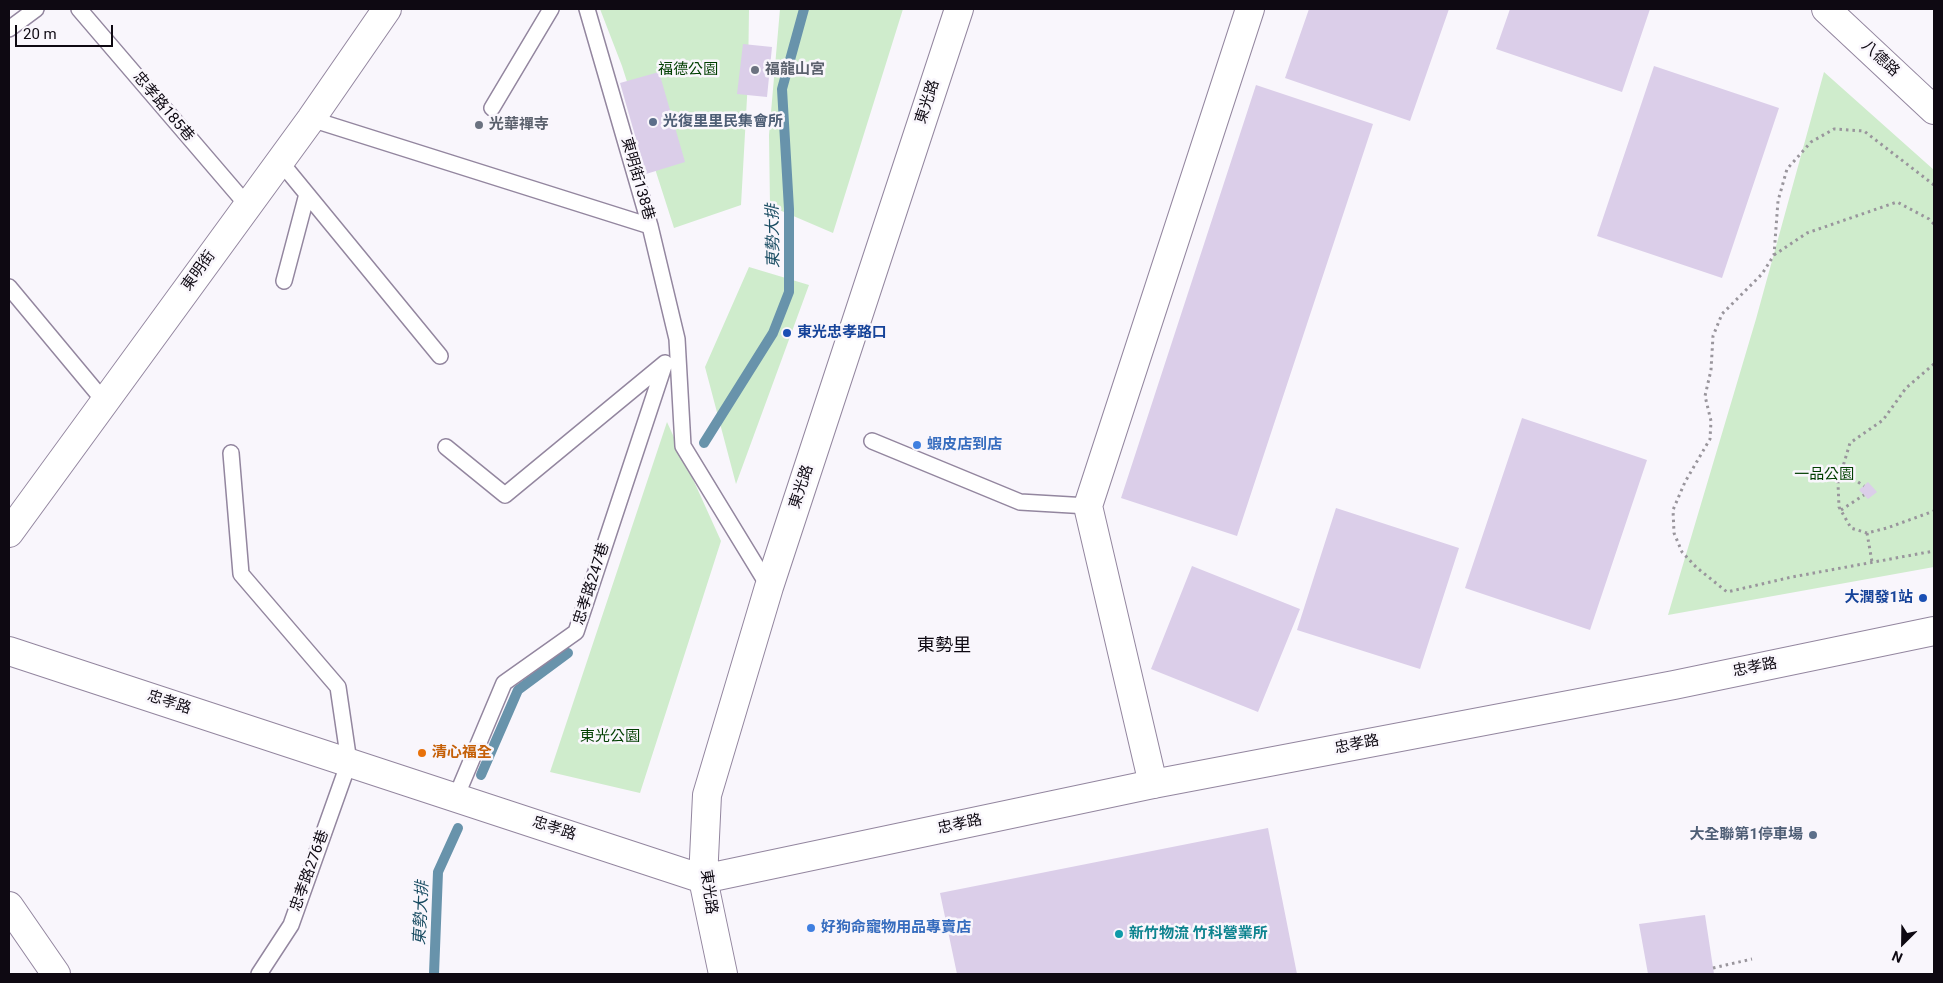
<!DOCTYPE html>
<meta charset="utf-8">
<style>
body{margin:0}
#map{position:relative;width:1943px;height:983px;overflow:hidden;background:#f9f6fc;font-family:Roboto,sans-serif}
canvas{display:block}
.frame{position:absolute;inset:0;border:10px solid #0e0912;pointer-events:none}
.north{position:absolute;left:1878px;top:918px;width:50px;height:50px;-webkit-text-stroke:4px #f9f6fc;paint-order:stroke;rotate:203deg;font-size:14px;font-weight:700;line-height:20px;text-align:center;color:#0e0912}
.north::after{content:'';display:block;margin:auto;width:18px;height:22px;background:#0e0912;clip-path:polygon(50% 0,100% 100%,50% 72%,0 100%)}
.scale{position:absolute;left:15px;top:25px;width:98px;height:22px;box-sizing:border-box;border:2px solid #0e0912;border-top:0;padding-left:6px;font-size:15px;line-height:18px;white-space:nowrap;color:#0e0912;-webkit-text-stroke:4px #f9f6fc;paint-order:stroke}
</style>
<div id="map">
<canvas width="1943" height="983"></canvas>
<div class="frame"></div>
<div class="north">N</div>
<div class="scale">20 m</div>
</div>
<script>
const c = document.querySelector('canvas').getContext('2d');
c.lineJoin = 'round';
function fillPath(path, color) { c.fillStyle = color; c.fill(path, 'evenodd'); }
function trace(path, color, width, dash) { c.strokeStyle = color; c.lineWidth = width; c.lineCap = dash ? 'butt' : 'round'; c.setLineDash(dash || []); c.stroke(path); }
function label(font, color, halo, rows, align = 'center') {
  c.font = font + ' Roboto,"Noto Sans TC",sans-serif'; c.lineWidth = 5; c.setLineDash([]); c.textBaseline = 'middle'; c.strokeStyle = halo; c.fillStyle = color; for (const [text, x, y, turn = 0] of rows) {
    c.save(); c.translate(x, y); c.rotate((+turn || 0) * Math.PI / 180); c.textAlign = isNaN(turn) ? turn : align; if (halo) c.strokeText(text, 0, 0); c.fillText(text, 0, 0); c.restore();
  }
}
fillPath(new Path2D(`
 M600,9H749L748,80L741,205L674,228L622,66Z
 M780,9H903L833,233L770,206L769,135Z
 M1824,72L1934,170V567L1668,615L1756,319Z
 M749,267L809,285L736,484L705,367Z
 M667,422L721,541L640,793L550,772Z`), '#cfeccc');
trace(new Path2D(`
 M704,443L773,333L789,292V209L782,89L804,9
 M481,775L518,690L568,653
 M434,974L438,872L458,828`), '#6893ab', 10);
fillPath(new Path2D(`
 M1309,9H1449L1410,121L1285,78Z
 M1510,9H1650L1622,92L1496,49Z
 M743,44L772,47L767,97L737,94Z
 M1654,66L1779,108L1722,278L1597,236Z
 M659,72L685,162L646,174L620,83Z
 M1256,85L1373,124L1237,536L1121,498Z
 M1522,418L1647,460L1590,630L1465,588Z
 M1868,482L1877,492L1868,499L1859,490Z
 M1336,508L1459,548L1420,669L1297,630Z
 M1192,566L1300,609L1258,712L1151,669Z
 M1268,828L1297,974H957L940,893Z
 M1705,915L1714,974H1648L1639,924Z`), '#dbcee9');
const lane = new Path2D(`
 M79,9L247,205
 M587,9L650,226L677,339L683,446L769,587
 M9,29L36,9
 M492,108L551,9
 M311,119L650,226
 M279,160L440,356
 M284,281L307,194
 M9,287L104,401
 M872,441L1020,502L1088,506
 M446,447L505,495L665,363
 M231,453L241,574L338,687L349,762L291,925L259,974
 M456,797L504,683L576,632L665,363`);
const street = new Path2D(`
 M1826,9L1934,110
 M9,533L311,119L387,9
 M1153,784L1088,506L1250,9
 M9,906L56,974`);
const secondary = new Path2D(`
 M9,651L703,879L1153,784L1674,685L1934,631
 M723,974L703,879L707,795L769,587L959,9`);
trace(lane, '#93869f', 18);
trace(street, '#93869f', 30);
trace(secondary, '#93869f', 30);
trace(new Path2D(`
 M1934,185L1864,131L1834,129L1811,142L1787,169L1778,201L1774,255L1762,274L1722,314L1713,336L1711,370L1705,396L1711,421L1710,439L1685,482L1673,510L1674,533L1682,552L1696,567L1727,592L1792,577L1934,551
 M1774,255L1807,233L1897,202L1929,219L1934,224
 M1934,364L1906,388L1883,420L1850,443L1838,483L1839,507L1851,528L1867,533L1887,528L1934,511
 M1842,471L1864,486
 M1841,510L1864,495
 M1867,533L1872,562
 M1713,968L1752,959`), '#99959c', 3, [2.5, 4]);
trace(lane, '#fff', 15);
trace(street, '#fff', 28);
trace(secondary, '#fff', 28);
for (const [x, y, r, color] of [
 [755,70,5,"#6b7280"],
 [653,122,5,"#5c6f8a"],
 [479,125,5,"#6b7280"],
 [787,333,5,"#1a4fb4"],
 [917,445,5,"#3f7fe0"],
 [1923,598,5,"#1a4fb4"],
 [422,753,5,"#e8710a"],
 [1813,835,5,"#5c6f8a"],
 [811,928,5,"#3f7fe0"],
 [1119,934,5,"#0f9aa8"]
]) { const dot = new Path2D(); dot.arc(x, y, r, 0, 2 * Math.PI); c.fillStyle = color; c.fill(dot); trace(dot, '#f9f6fc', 2); }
label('15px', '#0e0912', '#f9f6fc', [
 ["八德路",1880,59,43],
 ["東光路",928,102,-72],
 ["忠孝路185巷",163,107,50],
 ["東明街138巷",637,179,74],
 ["東明街",199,271,-54],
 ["東光路",802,487,-72],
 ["忠孝路247巷",592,584,-72],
 ["忠孝路",1755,668,-11],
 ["忠孝路",169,703,18],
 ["忠孝路",1357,745,-11],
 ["忠孝路",960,825,-12],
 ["忠孝路",554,829,18],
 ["忠孝路276巷",310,871,-70],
 ["東光路",708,892,82]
]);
label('15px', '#013f01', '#f9f6fc', [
 ["福德公園",688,70],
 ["一品公園",1824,475],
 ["東光公園",610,737]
]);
label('bold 15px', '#5b616d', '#f9f6fc', [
 ["福龍山宮",765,70],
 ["光華禪寺",489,125]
], 'left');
label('bold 15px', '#4e5e75', '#f9f6fc', [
 ["光復里里民集會所",663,122],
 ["大全聯第1停車場",1803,835,"right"]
], 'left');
label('bold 15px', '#164399', '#f9f6fc', [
 ["東光忠孝路口",797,333],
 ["大潤發1站",1913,598,"right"]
], 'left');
label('bold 15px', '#366cbe', '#f9f6fc', [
 ["蝦皮店到店",927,445],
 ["好狗命寵物用品專賣店",821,928]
], 'left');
label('bold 15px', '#c56008', '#f9f6fc', [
 ["清心福全",432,753]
], 'left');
label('bold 15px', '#0d838f', '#f9f6fc', [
 ["新竹物流 竹科營業所",1129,934]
], 'left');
label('italic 16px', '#194c62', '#f9f6fc', [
 ["東勢大排",774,236,-91],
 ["東勢大排",422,913,-87]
]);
label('18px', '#0e0912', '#f9f6fc', [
 ["東勢里",944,646]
]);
</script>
